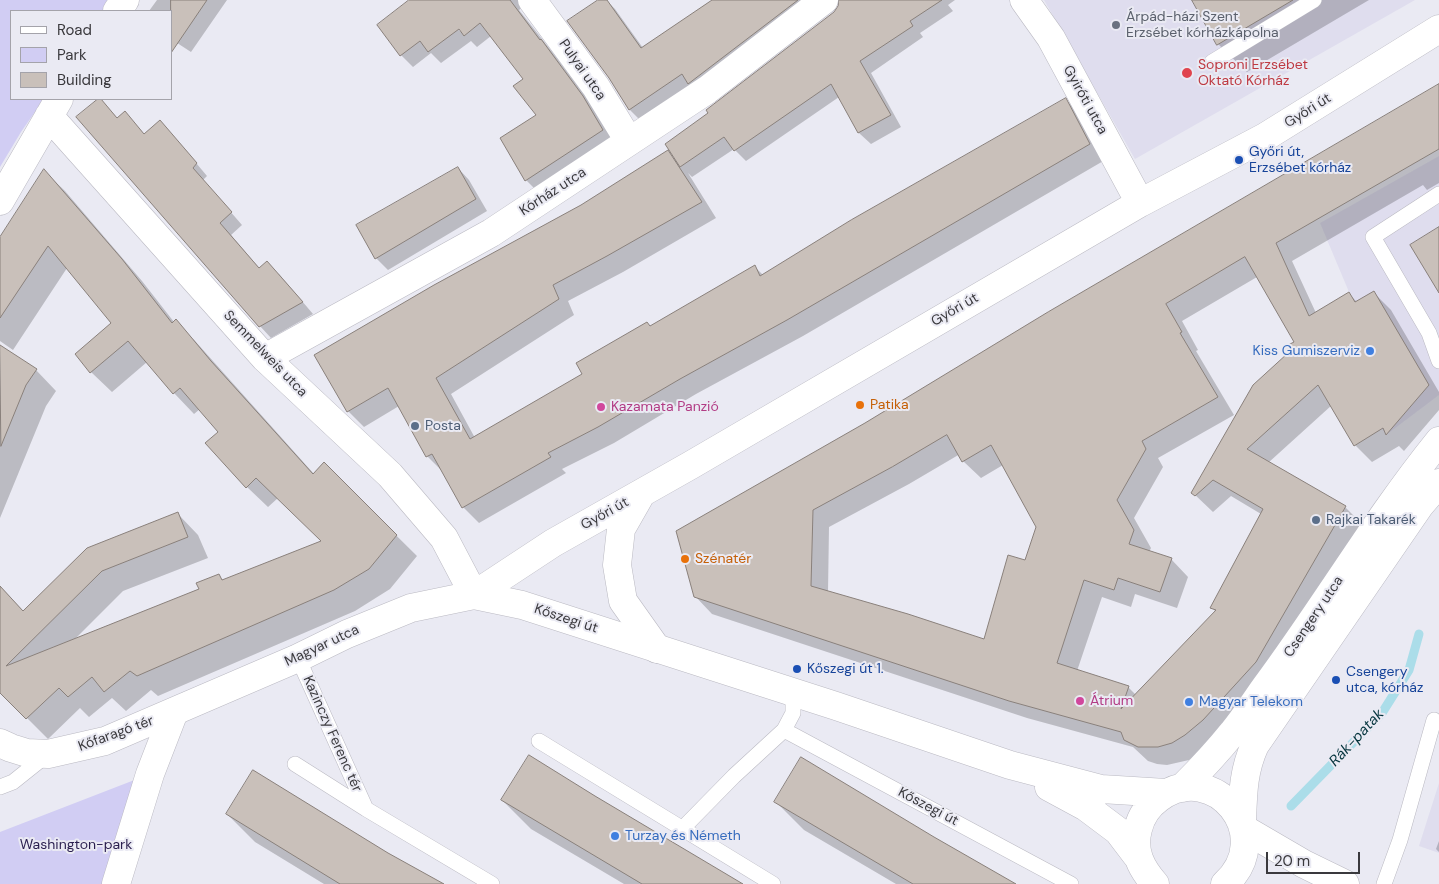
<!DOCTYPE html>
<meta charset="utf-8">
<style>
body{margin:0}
#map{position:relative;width:1439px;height:884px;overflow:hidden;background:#eaeaf3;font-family:"DM Sans",sans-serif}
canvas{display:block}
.legend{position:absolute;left:10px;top:10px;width:162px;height:90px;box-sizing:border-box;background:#eaeaf3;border:1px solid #a4a3aa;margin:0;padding:6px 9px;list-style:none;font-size:15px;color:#3a393d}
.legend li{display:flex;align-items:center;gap:10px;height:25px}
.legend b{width:25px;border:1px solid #a4a3aa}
.scale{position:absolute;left:1266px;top:852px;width:94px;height:22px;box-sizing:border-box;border:2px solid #3a393d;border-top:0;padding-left:6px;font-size:15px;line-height:18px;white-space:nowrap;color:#3a393d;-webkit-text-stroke:4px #eaeaf3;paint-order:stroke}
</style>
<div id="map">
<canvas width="1439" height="884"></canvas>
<ul class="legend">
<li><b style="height:6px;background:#fff"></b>Road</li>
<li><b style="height:14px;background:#d1cdf3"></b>Park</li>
<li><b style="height:14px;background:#c9c0ba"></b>Building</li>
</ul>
<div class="scale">20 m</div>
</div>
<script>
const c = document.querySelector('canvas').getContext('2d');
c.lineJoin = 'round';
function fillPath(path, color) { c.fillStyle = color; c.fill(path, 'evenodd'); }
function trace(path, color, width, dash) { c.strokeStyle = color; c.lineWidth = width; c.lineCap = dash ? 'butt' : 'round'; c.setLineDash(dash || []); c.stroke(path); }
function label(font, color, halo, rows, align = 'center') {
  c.font = font + ' "DM Sans",sans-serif'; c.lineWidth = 4; c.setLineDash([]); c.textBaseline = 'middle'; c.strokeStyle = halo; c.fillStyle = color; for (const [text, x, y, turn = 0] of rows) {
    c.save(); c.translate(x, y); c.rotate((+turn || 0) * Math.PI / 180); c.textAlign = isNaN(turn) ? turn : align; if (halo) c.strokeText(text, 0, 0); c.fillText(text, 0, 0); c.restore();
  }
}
fillPath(new Path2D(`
 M1044,0H1415L1135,159Z
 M1439,156V395L1386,435L1309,316L1349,292L1320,223Z
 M1439,783V853L1419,846Z`), '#dfddee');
fillPath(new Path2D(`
 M0,0H111L104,11H11V99H44L21,132L0,167Z
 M137,779L105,884H0V832Z`), '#d1cdf3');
fillPath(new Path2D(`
 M157,0H227L191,52L171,39V11H149Z
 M450,0H531L519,10L553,53L595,109L614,143L538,192L526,180L537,116L525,79L491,36L477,47L471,41L441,63L431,53L413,67L401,55L416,1L463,33Z
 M600,0H606L615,9L643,48L714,0H825L641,121L630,110Z
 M873,0H955L948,5L953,11L920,33L923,37L871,73L901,127L871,144L859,133L839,97L746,161L734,149L692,177L688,173L716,218L623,272L568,301L574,315L451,394L475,438L584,375L650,327L755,267L763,275L1065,99L1081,115L1105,160L803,336L696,394L614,443L562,469L566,473L479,523L463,507L443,472L427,456L399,406L364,427L348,411L581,206L667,152L675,160Z
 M1193,0H1369L1247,72L1218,44Z
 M1439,85V183L1427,190L1423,185L1292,261L1316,313L1349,294L1357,302L1374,293L1391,310L1439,392V410L1404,451L1399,446L1372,462L1355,445L1332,405L1268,463L1345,507L1363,525L1273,680L1202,752L1189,760L1167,765L1157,764L1148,761L1133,747L1027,718L712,614L695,596L866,424ZM1257,277L1296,342L1193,493L1213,512L1231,496L1261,514L1212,608L1216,612L1136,695L1128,687L1077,671L1102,597L1131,607L1135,594L1177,608L1188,577L1171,559L1149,552L1151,548L1134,518L1163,467L1158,458L1234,415L1196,351L1198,350L1182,321ZM960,454L963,461L981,478L1003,465L1038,527L1026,561L985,640L828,592L829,527L909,484Z
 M100,99L118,119L136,125L145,135L171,133L207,176L203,180L242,225L231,235L260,269L279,274L313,314L271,338L260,326L78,117Z
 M458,168L469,180L487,211L388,270L376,258Z
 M44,171L65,191L142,281L174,322L176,321L196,342L314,474L324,464L417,556L390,589L355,611L158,696L151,690L126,711L112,698L89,717L80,708L48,739L0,691V586L24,612L178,514L198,535L208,558L123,591L73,641L201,590L219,576L224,581L323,542L278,498L268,507L247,487L220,432L200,409L194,414L174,393L147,362L112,392L91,372L113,323L67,268L13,350L0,341V239Z
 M0,346L36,370L56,391L46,406L0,518Z
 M502,800L740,884H624L531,829Z
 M776,802L1012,884H896L804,830Z
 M227,814L387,854L441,884H324L255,842Z
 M1439,841V852L1436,849Z`), '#0003');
trace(new Path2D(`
 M1291,806L1382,713L1409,670L1419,634`), '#abdde9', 9);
const building = new Path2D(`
 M171,0H207L171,53Z
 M409,0H510L540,40L541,39L583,96L603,130L525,181L500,138L536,115L513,86L523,79L480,23L464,36L459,29L428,52L420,41L400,56L377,25Z
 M598,0H607L641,48L712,0H798L688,84L682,74L629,110L609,78L567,21Z
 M839,0H942L910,21L913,26L860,61L891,115L858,133L831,84L734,151L724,137L680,167L665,144L708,113L706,110L834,12L838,6Z
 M1192,0H1293L1217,45Z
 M1439,84V149L1276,243L1309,316L1349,292L1355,302L1374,291L1429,385L1386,435L1383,428L1354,446L1318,385L1247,449L1346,506L1256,662L1203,720L1185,735L1172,743L1158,747H1138L1124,740L1121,732L1009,701L694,597L676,531L865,423L1048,312ZM1245,257L1294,342L1284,347L1288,353L1253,385L1191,493L1195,496L1213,480L1263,509L1210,608L1216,610L1121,709L1129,686L1057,663L1084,580L1114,590L1118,578L1160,592L1172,558L1129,544L1134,530L1117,500L1146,449L1142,441L1218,397L1180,333L1182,332L1166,304ZM947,435L962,462L991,445L1036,527L1025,560L1008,555L984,639L908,614L811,586L813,510L892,467Z
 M1066,98L1090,144L787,320L680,379L598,427L548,453L551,457L462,508L432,454L426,457L388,388L347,412L314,355L434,285L581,205L668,150L702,202L607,256L553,285L559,299L436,378L470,439L582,374L576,363L647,322L650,326L755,265L760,276L851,220Z
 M98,99H101L117,118L125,111L144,134L160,120L197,163L193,168L232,212L220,223L259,268L267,261L303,302L259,327L76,117Z
 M458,167L476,199L375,259L356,225Z
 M44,169L122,259L172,323L176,319L211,361L313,474L324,462L397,535L369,569L334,590L137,676L130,671L104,692L92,677L68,697L59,688L26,719L0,693V586L23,611L87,548L178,512L188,537L102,571L6,666L199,589L196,583L219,574L222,580L321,541L256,478L246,488L205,443L218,432L180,388L173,394L128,341L90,373L75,354L111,323L48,246L0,318V237Z
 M1439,227V293L1410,245Z
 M0,345L37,369L26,385L1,446Z
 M529,755L595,796L743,884H642L501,800Z
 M801,757L934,837L1016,884H913L840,841L774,802Z
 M253,770L388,853L444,884H340L226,814Z`);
fillPath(building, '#c9c0ba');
trace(building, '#89807b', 1);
const lane = new Path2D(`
 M1212,62L1314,0
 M1439,194L1373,237L1429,333L1439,361
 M298,658L366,809
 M784,730L1071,884
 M539,741L773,884
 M295,764L366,809L492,884
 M0,787L13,782L48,754
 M682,829L734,776L784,730L793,713V693
 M1384,884L1400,840L1434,720`);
const street = new Path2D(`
 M532,0L596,87L629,141
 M1024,0L1051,38L1140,203
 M117,11L125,0
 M49,116L265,358L390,475L444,538L474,595L553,543L691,465L1140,203L1265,137L1439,29
 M0,201L59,99
 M265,358L491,233L707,90L824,0
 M641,494L621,529L617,565L623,601L657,649
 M116,884L150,774L174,712`);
const secondary = new Path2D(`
 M0,743L11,748L27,753L48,754L105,741L298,658L347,634L411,608L474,595L522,605L836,706L1010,765L1101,789L1166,793
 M1049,787L1086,807L1118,831L1137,856
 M1182,788C1200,770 1217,752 1233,732C1245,718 1255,701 1266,686C1326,605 1376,519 1439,441
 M1242,822C1243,794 1243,771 1255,745L1420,505L1439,483
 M1244,829L1304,864L1345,884
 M1155,884C1141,868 1132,851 1138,829C1141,816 1148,806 1159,798C1214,758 1278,835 1225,884`);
trace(lane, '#bab9c2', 16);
trace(street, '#bab9c2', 29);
trace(secondary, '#bab9c2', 29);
trace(lane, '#fff', 15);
trace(street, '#fff', 28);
trace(secondary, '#fff', 28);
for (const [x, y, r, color] of [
 [1116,25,5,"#6b7280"],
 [1187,73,6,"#e0444e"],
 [1239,160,5,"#1a4fb4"],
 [1370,351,5,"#3f7fe0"],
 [860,405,5,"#e8710a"],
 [601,407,5,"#d1479c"],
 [415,426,5,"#5c6f8a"],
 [1316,520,5,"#5c6f8a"],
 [685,559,5,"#e8710a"],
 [797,669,5,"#1a4fb4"],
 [1336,680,5,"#1a4fb4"],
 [1080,701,5,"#d1479c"],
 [1189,702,5,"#3f7fe0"],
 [615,836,5,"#3f7fe0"]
]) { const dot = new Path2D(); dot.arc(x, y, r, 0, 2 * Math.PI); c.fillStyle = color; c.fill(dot); trace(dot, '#eaeaf3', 2); }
label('14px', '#5b616d', '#eaeaf3', [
 ["Árpád-házi Szent",1126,17],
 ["Erzsébet kórházkápolna",1126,33]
], 'left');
label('14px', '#be3a42', '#eaeaf3', [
 ["Soproni Erzsébet",1198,65],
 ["Oktató Kórház",1198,81]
], 'left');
label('14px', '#3a393d', '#eaeaf3', [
 ["Pulyai utca",582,70,55],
 ["Gyiróti utca",1085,100,61],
 ["Győri út",1308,111,-32],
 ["Kórház utca",553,192,-33],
 ["Győri út",955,310,-30],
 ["Semmelweis utca",265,354,46],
 ["Győri út",605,514,-29],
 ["Csengery utca",1314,617,-56],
 ["Kőszegi út",566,619,18],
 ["Magyar utca",322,646,-25],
 ["Kőfaragó tér",116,734,-20],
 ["Kazinczy Ferenc tér",332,734,66],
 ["Kőszegi út",928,807,28]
]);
label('14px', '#164399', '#eaeaf3', [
 ["Győri út,",1249,152],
 ["Erzsébet kórház",1249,168],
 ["Kőszegi út 1.",807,669],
 ["Csengery",1346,672],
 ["utca, kórház",1346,688]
], 'left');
label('14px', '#366cbe', '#eaeaf3', [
 ["Kiss Gumiszerviz",1360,351,"right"],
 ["Magyar Telekom",1199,702],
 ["Turzay és Németh",625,836]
], 'left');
label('14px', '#c56008', '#eaeaf3', [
 ["Patika",870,405],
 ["Szénatér",695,559]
], 'left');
label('14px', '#b23c85', '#eaeaf3', [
 ["Kazamata Panzió",611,407],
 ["Átrium",1090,701]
], 'left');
label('14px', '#4e5e75', '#eaeaf3', [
 ["Posta",425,426],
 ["Rajkai Takarék",1326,520]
], 'left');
label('14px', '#2a1f4f', '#eaeaf3', [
 ["Washington-park",76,845]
]);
label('italic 15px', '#05353e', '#eaeaf3', [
 ["Rák-patak",1357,738,-47]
]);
</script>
